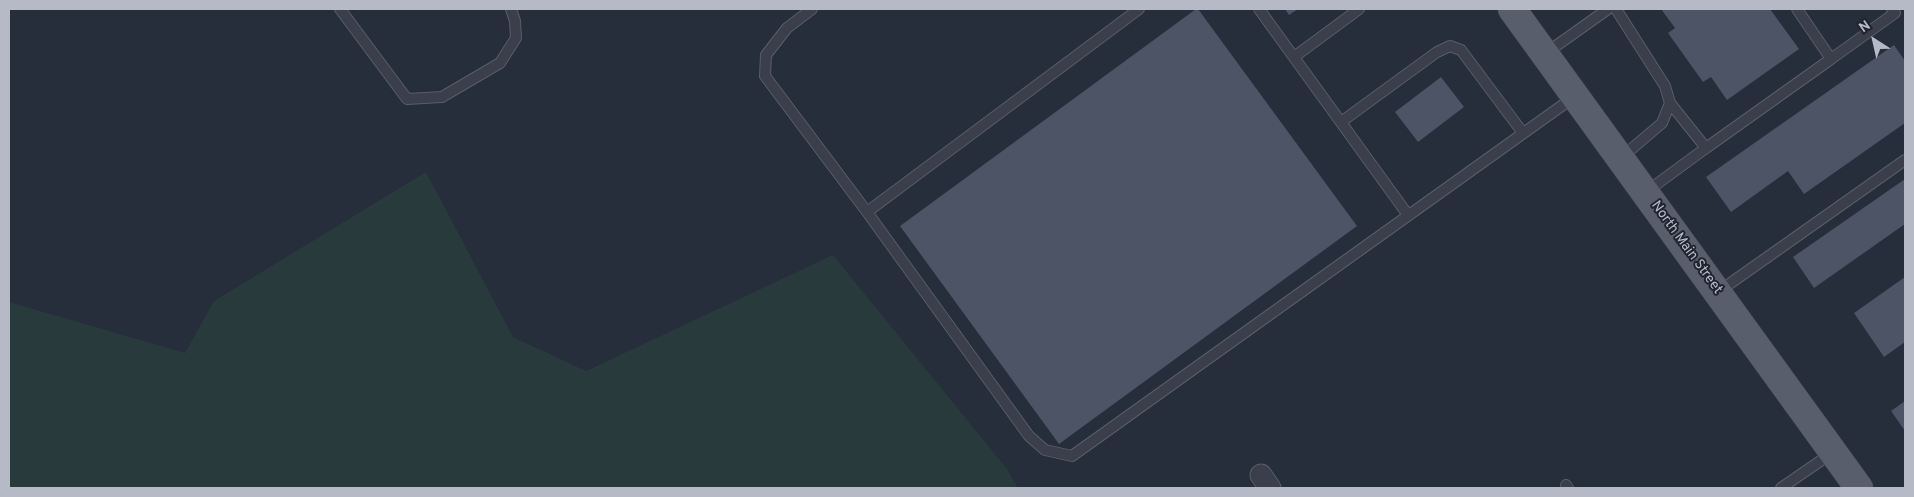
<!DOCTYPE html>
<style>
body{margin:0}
#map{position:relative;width:1914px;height:497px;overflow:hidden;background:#262d3b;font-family:Overpass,sans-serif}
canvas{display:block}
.frame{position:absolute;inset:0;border:10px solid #b6bac7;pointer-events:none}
.north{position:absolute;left:1849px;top:15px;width:50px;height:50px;-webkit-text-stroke:4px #1f2430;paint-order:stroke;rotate:325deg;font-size:14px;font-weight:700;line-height:20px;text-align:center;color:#b6bac7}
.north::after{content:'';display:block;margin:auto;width:18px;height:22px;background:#b6bac7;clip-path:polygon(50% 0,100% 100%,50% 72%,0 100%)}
</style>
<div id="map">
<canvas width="1914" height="497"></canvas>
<div class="frame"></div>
<div class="north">N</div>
</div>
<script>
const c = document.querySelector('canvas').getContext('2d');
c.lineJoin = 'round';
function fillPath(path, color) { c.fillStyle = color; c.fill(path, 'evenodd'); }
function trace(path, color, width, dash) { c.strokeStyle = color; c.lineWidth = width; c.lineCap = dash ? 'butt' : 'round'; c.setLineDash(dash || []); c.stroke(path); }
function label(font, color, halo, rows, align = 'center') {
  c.font = font + ' Overpass,sans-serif'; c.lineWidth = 4; c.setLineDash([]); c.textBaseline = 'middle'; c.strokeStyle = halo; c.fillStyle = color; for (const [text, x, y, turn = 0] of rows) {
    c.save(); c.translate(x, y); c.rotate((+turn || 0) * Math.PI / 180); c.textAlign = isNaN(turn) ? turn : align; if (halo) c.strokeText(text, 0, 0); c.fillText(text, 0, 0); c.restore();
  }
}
fillPath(new Path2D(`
 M426,172L513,337L586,371L833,255L1007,469L1018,488H9V302L185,353L214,301Z`), '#293a3d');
fillPath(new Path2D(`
 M1196,9H1198L1357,226L1059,444L900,226Z
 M1285,9H1298L1289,15Z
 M1661,9H1770L1799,49L1727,100L1711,77L1703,82L1668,33L1675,28Z
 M1894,45L1905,61V123L1804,194L1788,171L1731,212L1706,177Z
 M1441,77L1464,107L1418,142L1395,112Z
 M1905,179V224L1814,288L1793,257Z
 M1905,277V342L1884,357L1854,313Z
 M1905,401V431L1891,411Z`), '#4d5465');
const service = new Path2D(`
 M340,9L407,99L442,97L500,63L516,38L515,21L511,9
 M812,9L787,28L766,55L765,76L867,212L1029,436L1045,450L1072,456L1574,97
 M1259,9L1408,215
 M1616,9L1665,86L1670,103L1662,123L1622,157
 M1797,9L1831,59L1895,13L1892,9
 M1546,53L1608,9
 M1294,57L1359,9
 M1341,122L1437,52L1450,46L1461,50L1523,133
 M1706,148L1831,59
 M1646,192L1706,148L1670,103
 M867,212L1139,9
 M1718,292L1905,160
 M1566,485L1568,488
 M1781,488L1832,453`);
const minor = new Path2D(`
 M1261,475L1270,488`);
const primary = new Path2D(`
 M1512,9L1859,488`);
trace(service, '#585d69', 12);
trace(minor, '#585d69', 23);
trace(primary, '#434854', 29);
trace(service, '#3a3f4b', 10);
trace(minor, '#3a3f4b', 21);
trace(primary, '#585e6b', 28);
label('14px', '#b6bac7', '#1f2430', [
 ["North Main Street",1686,248,54]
]);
</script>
